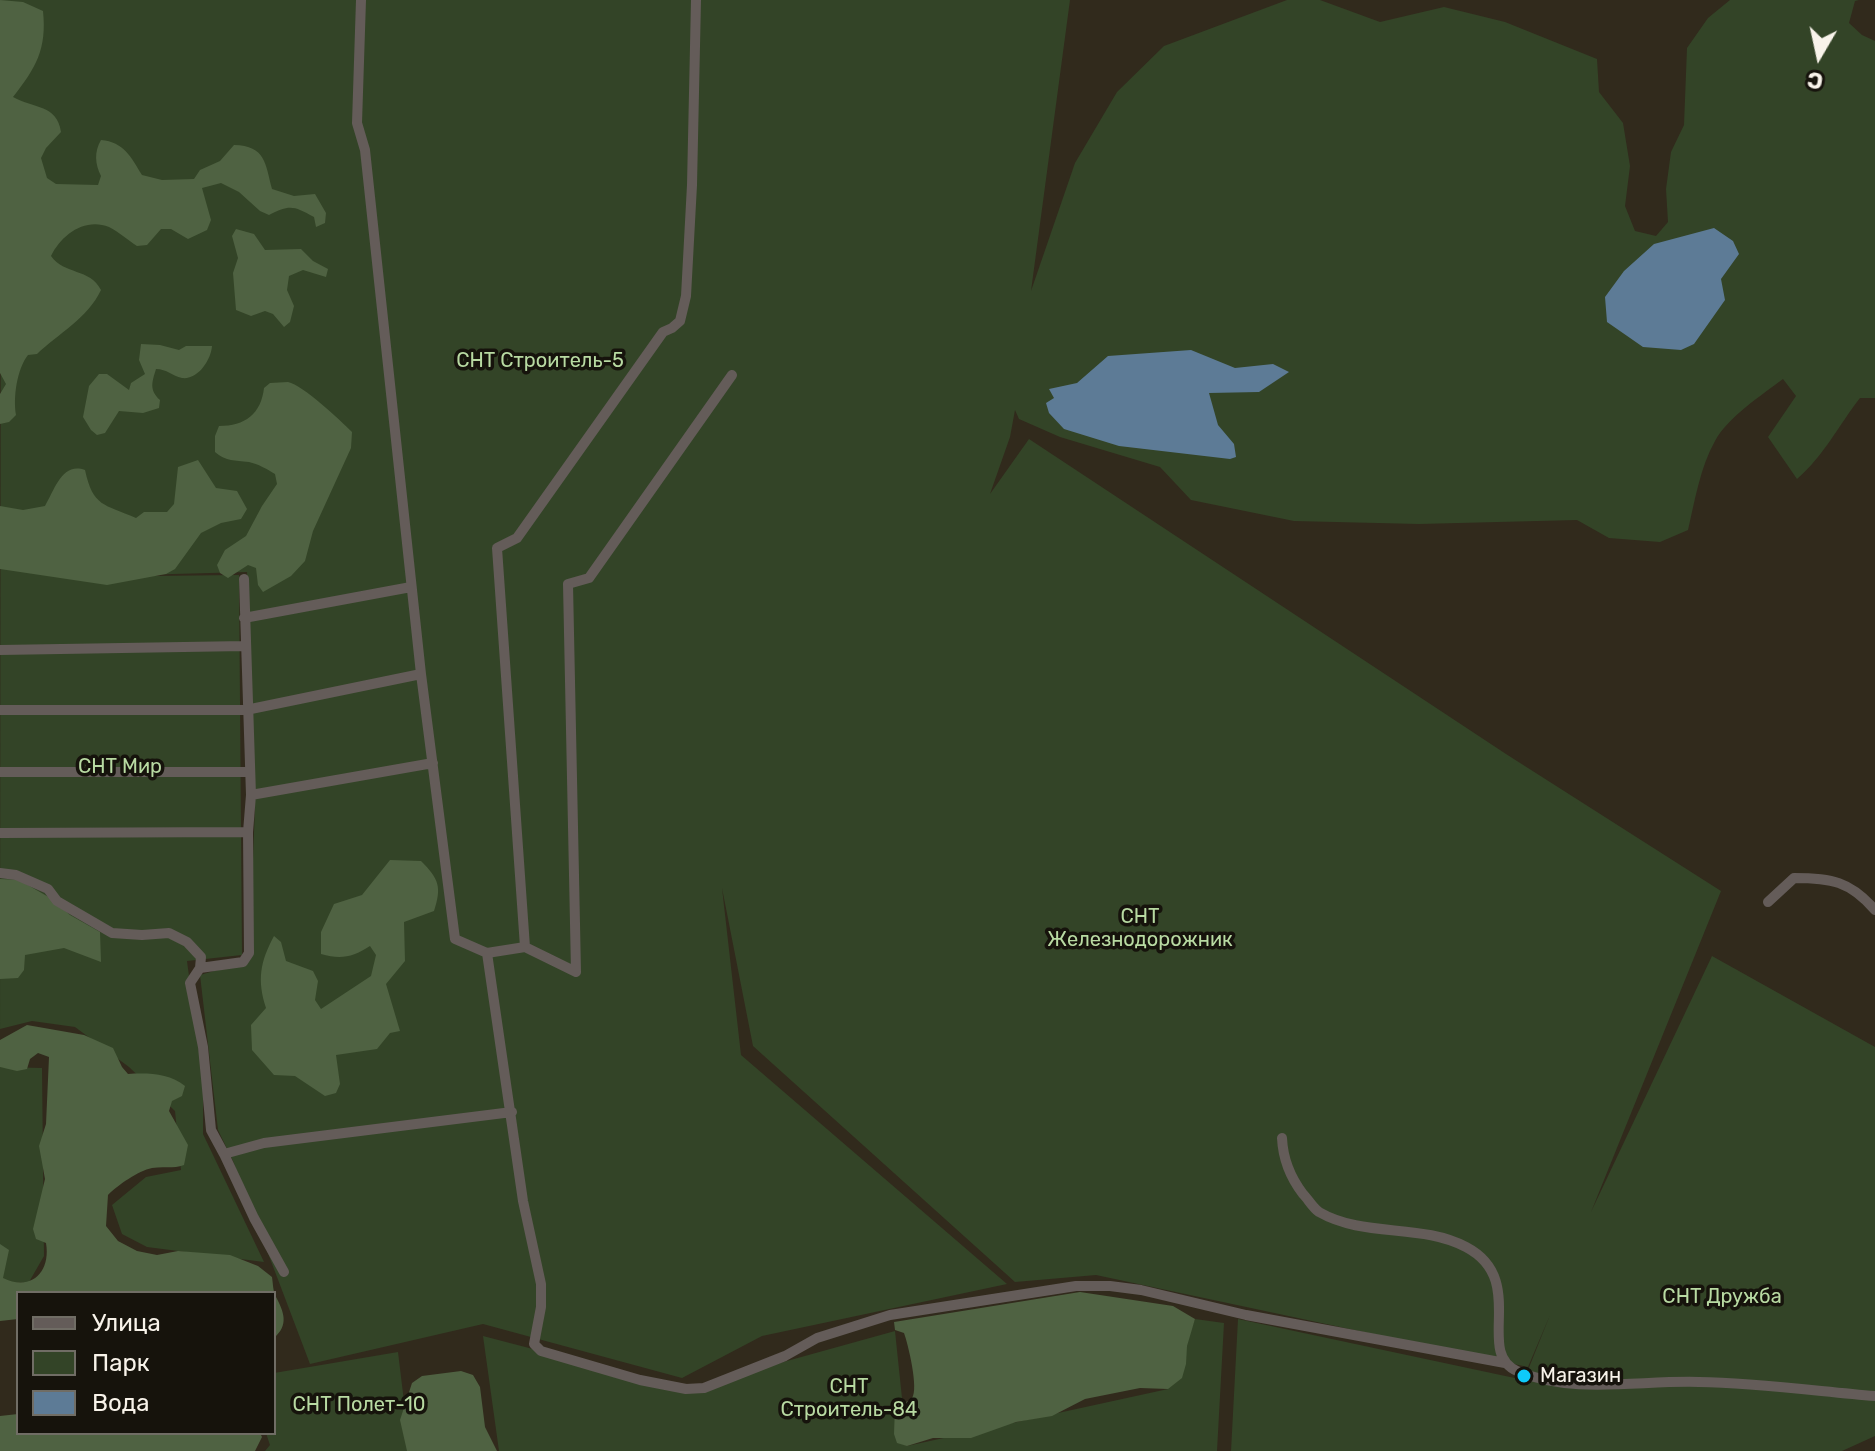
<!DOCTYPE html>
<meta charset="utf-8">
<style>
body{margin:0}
#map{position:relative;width:1875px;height:1451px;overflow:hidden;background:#312a1c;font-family:Rubik,sans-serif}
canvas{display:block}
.legend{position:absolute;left:16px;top:1291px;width:260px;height:144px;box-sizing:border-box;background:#16130c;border:2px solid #706d65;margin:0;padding:10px 14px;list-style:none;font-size:24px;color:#f8f3ea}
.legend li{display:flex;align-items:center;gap:16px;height:40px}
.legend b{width:40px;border:2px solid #706d65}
.north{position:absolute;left:1779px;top:16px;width:80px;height:80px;-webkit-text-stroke:6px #16130c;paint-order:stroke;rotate:189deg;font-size:22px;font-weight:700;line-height:32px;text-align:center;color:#f8f3ea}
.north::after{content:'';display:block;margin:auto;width:28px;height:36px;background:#f8f3ea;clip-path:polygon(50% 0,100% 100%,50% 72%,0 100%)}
</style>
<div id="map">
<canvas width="1875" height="1451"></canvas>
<ul class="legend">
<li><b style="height:10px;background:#645c59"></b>Улица</li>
<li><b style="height:22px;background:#334427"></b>Парк</li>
<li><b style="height:22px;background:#5d7b96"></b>Вода</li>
</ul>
<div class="north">С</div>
</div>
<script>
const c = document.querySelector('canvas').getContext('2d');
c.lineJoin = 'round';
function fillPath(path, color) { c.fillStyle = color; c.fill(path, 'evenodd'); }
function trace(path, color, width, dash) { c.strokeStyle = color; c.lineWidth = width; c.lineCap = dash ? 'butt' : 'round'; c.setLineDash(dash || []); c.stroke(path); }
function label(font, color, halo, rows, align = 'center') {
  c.font = font + ' Rubik,sans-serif'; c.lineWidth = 7; c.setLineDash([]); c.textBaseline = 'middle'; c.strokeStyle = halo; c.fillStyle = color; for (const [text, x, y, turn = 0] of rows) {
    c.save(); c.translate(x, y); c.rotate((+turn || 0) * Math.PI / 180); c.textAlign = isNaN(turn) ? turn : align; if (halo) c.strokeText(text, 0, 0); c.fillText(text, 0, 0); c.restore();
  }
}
fillPath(new Path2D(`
 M1,0H1070L1031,291L1075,163L1117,92L1164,46L1287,0H1320L1380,22L1444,7L1505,22L1597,59L1599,92L1623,123L1630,166L1625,206L1635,231L1656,236L1668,222L1666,189L1671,152L1684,125L1687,48L1708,18L1730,0H1859L1855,1L1849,23L1862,35L1875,41V398H1860C1839,425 1823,457 1797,479L1768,437L1796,396L1783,379C1762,395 1728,417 1715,441C1700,468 1695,500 1688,530L1660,542L1609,538L1577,520L1419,524L1294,521L1191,500L1160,467L1060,437L1019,419L1015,410L1010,437L990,494L1029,439L1506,754L1721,891L1591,1212L1712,956L1875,1047V1436L1842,1451H1231L1238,1319L1524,1380L1550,1315L1528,1367L1096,1275L1015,1282L753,1046L722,888L741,1055L1007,1284L762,1336L682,1378L483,1324L310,1364L233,1161L218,1130L200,975L249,961L255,807L247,572L63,577L239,575L242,955L187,961L203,1081V1134L264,1262L147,1247L122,1234L112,1205L146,1177L181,1170L175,1111L129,1067L75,1027L32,1021L0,1029Z
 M0,1067L42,1068L44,1256L29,1282L0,1284Z
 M1195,1319L1224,1323L1217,1451H499L483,1336L686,1389L895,1331L907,1446L1168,1389Z
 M398,1352L410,1451H265L270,1445L266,1433H274V1373Z`), '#334427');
fillPath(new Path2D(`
 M0,0L23,2L43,11C47,49 36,68 13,97C34,109 57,104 61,132L46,148L41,158L47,178L56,184L98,185L101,176C95,164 94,152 101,140C124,142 131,157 142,175L162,180L194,179L200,170L220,161L234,145C266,146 265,163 272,189L294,196L315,194L326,213L325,223L316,227L314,217C294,206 290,204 269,215L260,211L239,192L221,183L202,188L211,220L207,230L188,239L171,229H161L147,245L137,246C128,240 119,232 109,227C85,217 61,235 51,256C64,275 90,268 101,290C88,318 58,334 37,354L28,355C17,369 13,397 16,415L9,422L0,424V394L6,384L0,373Z
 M236,229L254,234L265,250L301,249L313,261L328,269L326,277L303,270L289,276L287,290L294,306L290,322L284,327L273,314L265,311L251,316L236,310L233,273L238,258L232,236Z
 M141,344L160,345L179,350L186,346H212C211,360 198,380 182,378C172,376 167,369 156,369C152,382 149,390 160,400L159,408L143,413L119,411L105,433L97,435L91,430L83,417L89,386L99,374H107L129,390L131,383L145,374L139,360Z
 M288,382C303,385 340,420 352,432L351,448L313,531L305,561L291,576L263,592L258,585L256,568L248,565L228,578L220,573L217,565L225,550L246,536L262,506L277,484L275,474C267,469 258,464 249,462C234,460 227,462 215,452V436L219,426C245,426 261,414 264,388L270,383Z
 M198,460L216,488L237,491L247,509L241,519L221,523L201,533L175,569L166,574L107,585L0,569V506L23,510L45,506C55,489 62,462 85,470C93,507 104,504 136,518L144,512H167L174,504L178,467Z
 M390,860L421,861C439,879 442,887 434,911L404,922L405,961L386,984L400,1031L390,1033L377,1049L336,1055L340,1084L336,1093L325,1096L295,1076L274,1075L252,1050L251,1025L266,1008C257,980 260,962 274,936L281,942L286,961L313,971L318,981L315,1000L321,1009L371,976L376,955L370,946C353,957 341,960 321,954V932L334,904L362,895Z
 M0,879L19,880L52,899L70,915L100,932L101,962L64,948L25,955L24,970L18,978L0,979Z
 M27,1025L84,1035L113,1048L122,1067L128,1074C148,1073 169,1073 185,1086L182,1096L172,1101L169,1111L188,1145L184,1165C173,1169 163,1166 152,1168C138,1171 118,1185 108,1195L106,1226L118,1241L137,1251L157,1255L178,1251L230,1255L258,1266L272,1277C273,1283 273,1292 276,1297C284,1312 289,1325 274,1338V1293H18V1319L0,1321V1244L9,1250L3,1278C31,1292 51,1272 46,1243L36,1239L33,1229L45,1179L39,1146L46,1124L49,1057L38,1053L30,1059L27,1069L17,1071L0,1067V1040Z
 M1080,1292L1173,1306L1195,1319L1187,1346L1186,1364L1182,1378L1168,1389L1140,1388L1085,1399L1052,1416L1016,1422L971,1438H933L907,1446L897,1443L894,1434L895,1407C900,1405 908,1402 912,1398C919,1389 908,1344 904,1333L895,1330L894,1322Z
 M461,1371L473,1375L480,1387L485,1427L497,1451H407L400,1420L412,1383L422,1376Z
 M18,1414V1433H260L262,1437L255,1451H0V1416Z`), '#4f6242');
fillPath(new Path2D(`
 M1714,228L1733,241L1739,254L1721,279L1725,300L1694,344L1681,350L1643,347L1607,322L1605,297L1624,271L1654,244Z
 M1191,350L1235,368L1273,364L1289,372L1259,392L1209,393L1218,425L1234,444L1236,457L1230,459L1119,446L1064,429L1049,413L1046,403L1054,398L1049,389L1077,383L1108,356Z`), '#5d7b96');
trace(new Path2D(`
 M361,0L357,123L365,150L421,674L455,939L487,953L525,947L576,972L568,584L589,578L732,375
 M244,579L251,795L248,832L249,953L243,962L200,968L190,983L203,1047L211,1130L224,1154L264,1143L512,1112
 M244,618L411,587
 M0,650L245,646
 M0,710H246L421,674
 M0,772H248
 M251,795L433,763
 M0,833L248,832
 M0,873L16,875L48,889L57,901L112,933L142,935L169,933L187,942L201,957L200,968
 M1768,902L1794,878C1831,878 1850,881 1875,910
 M525,947L497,548L517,538L663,332L672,328L680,321L686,296L692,185L696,0
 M487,953L523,1201L541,1284V1307L534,1344L541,1351L640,1380L686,1389L704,1388L785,1356L817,1338L890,1315L1076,1286H1110L1141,1290L1246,1315L1505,1363
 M1282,1138C1283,1160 1290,1177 1303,1194C1308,1199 1313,1208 1319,1212C1364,1238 1421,1223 1466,1247C1529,1280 1474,1352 1517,1371C1573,1395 1640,1380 1699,1382C1757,1383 1816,1391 1875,1396
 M224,1154L254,1218L284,1272`), '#645c59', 10);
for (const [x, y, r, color] of [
 [1524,1376,8,"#0ecafa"]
]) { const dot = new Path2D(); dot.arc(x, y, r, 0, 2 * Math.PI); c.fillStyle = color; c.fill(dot); trace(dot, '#16130c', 3); }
label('20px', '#b8daa2', '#16130c', [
 ["СНТ Строитель-5",540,361],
 ["СНТ Мир",120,767],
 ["СНТ",1140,917],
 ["Железнодорожник",1140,940],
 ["СНТ Дружба",1722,1297],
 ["СНТ",849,1387],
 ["Строитель-84",849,1410],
 ["СНТ Полет-10",359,1405]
]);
label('20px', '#f8f3ea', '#16130c', [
 ["Магазин",1540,1376]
], 'left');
</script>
